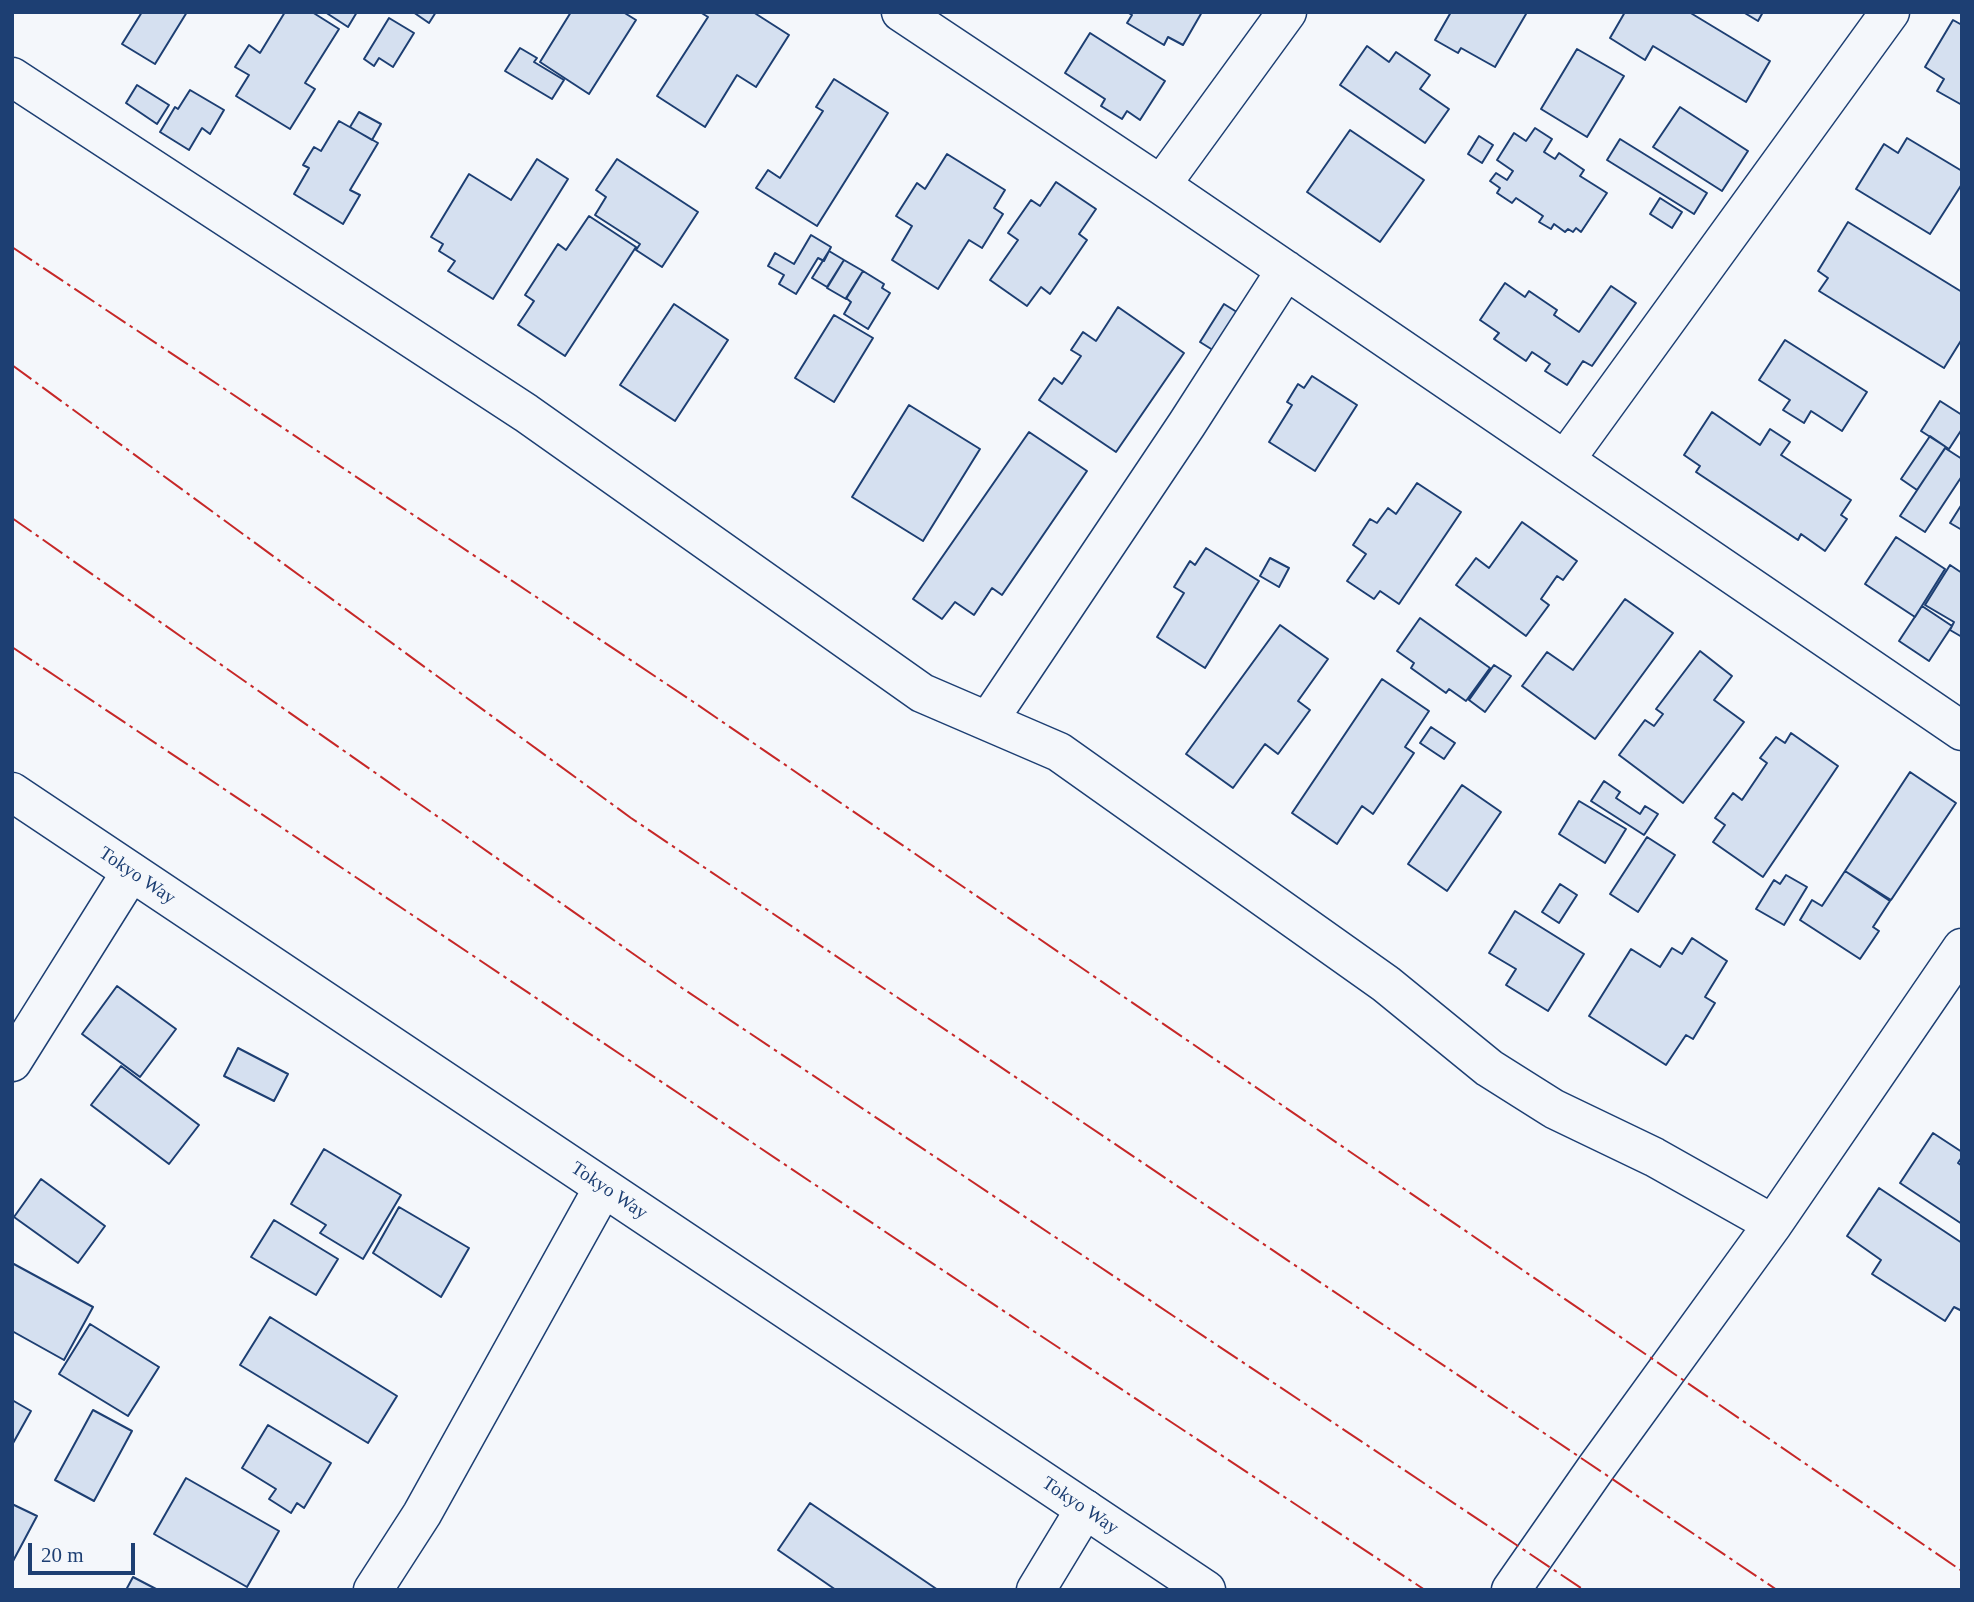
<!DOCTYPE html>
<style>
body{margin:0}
#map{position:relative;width:1974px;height:1602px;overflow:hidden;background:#f4f7fb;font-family:Georgia,serif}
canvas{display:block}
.frame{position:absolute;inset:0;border:14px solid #1d3f73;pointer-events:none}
.scale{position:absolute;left:28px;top:1543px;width:107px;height:32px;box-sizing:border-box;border:4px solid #1d3f73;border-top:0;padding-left:9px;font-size:21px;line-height:24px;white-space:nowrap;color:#1d3f73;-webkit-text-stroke:5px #f4f7fb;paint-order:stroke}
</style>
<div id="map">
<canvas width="1974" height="1602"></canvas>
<div class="frame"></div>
<div class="scale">20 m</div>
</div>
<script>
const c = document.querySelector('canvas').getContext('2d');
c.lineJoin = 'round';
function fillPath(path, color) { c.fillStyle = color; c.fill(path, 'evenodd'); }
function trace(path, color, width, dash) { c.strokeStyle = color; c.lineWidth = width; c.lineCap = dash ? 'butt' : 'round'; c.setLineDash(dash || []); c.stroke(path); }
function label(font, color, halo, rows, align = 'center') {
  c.font = font + ' Georgia,serif'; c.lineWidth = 5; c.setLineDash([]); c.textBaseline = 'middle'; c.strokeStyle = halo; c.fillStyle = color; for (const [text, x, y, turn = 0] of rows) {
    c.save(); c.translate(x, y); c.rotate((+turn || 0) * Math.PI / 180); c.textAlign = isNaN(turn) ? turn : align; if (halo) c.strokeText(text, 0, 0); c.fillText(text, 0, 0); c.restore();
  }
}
const building = new Path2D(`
 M142,12H187L155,64L122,44Z
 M285,12H312L339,29L305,83L315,89L290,129L236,96L249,75L235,67L249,45L260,53Z
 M325,12H357L348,27Z
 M413,12H436L429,23Z
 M571,12H623L636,20L589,94L540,62Z
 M700,12H753L789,35L756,87L737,75L705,127L657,96L708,17Z
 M1127,12H1202L1183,45L1168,37L1164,45L1127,23L1132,15Z
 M1451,12H1523L1526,14L1495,67L1461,48L1458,53L1435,40Z
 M1625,12H1689L1770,61L1746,102L1653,46L1645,60L1610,38Z
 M1743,12H1763L1758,21Z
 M389,18L414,33L393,67L379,58L374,66L364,59Z
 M1953,20L1962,25V105L1937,91L1944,79L1925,67Z
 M1090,33L1165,81L1140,120L1127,111L1122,119L1101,106L1105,99L1065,73Z
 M1367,46L1389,62L1396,52L1430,75L1420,89L1449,109L1425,143L1340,85Z
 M520,48L537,58L534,62L564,80L552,99L505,71Z
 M1577,49L1624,76L1587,137L1541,109Z
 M834,79L888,113L817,226L756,188L768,170L780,178L823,111L816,107Z
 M137,85L169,105L157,124L126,103Z
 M190,90L224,110L210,134L202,128L189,150L160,132L175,107L178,109Z
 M1680,107L1748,151L1722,191L1653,147Z
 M359,112L381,124L372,140L350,127Z
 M339,121L378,143L350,190L360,195L343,224L294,194L309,168L303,165L314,147L321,151Z
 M1535,128L1552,139L1544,152L1555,159L1559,153L1584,170L1580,176L1607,193L1581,232L1576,228L1573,232L1568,229L1565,232L1554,224L1551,229L1539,222L1543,216L1516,198L1512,203L1497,193L1500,188L1490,181L1496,173L1507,180L1513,171L1497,160L1514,133L1526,141Z
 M1350,130L1424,180L1380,242L1307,192Z
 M1479,136L1493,145L1482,163L1468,154Z
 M1907,138L1962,171V184L1930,234L1856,189L1884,144L1898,153Z
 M1620,139L1707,193L1694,214L1607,160Z
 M947,154L1005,190L994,208L1003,214L982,248L969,240L938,289L892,260L912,226L896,216L917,183L925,189Z
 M537,159L568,179L493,299L448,271L455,261L439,251L443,244L431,237L469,174L511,200Z
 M617,159L698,212L662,267L636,250L640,244L595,215L606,197L596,190Z
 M1056,182L1096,209L1079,234L1087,240L1050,294L1041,287L1027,306L990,280L1018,240L1008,233L1031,200L1040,206Z
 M1660,198L1682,212L1672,228L1650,214Z
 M589,216L636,247L565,356L518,325L534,301L525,295L558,244L566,250Z
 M1848,222L1962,292V339L1944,368L1819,291L1828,278L1818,271Z
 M811,235L831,247L824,261L818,258L796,294L779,284L784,275L768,266L775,253L794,264Z
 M829,251L844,260L827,287L812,278Z
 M844,260L863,271L846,299L827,288Z
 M863,271L884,284L882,288L890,293L868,329L844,314L851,302L846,298Z
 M1505,283L1525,297L1529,291L1557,310L1554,315L1579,332L1611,286L1636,303L1592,366L1583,361L1567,385L1545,371L1550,364L1532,352L1526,361L1494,339L1499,333L1480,320Z
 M674,304L728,340L675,421L620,385Z
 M1224,304L1240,314L1216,352L1200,342Z
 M1118,307L1184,353L1116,452L1039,400L1054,378L1062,384L1081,356L1071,350L1083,332L1096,341Z
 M834,315L873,338L834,402L795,378Z
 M1785,340L1867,392L1842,431L1811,411L1804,423L1783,410L1790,400L1759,380Z
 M1312,376L1357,405L1315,471L1269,442L1292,405L1287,402L1298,384L1304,388Z
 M1940,401L1962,415V429L1949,449L1921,431Z
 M909,405L980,449L923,541L852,497Z
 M1712,412L1760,445L1770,429L1790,442L1781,455L1851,500L1841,515L1847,519L1825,551L1801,534L1798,540L1696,472L1700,466L1684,455Z
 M1029,432L1087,471L1002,595L992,588L974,615L955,602L942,619L913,599Z
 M1930,436L1946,447L1917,490L1901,479Z
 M1945,448L1962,459V476L1925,532L1900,516Z
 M1417,483L1461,512L1399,604L1380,591L1374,599L1347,581L1366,554L1353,545L1370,519L1377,523L1388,508L1396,514Z
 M1962,504V530L1950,523Z
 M1522,522L1577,561L1563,580L1557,576L1541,599L1549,605L1526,636L1456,585L1476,558L1489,568Z
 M1896,537L1945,569L1915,617L1865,584Z
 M1206,548L1259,581L1205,668L1157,637L1184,593L1174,587L1190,561L1195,565Z
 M1270,558L1289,568L1279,587L1260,576Z
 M1950,565L1962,573V637L1950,630L1954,622L1925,605Z
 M1625,599L1673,633L1595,739L1522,686L1547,652L1573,670Z
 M1922,606L1952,626L1929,661L1899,641Z
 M1420,618L1490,668L1466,701L1449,689L1446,693L1411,668L1414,663L1397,651Z
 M1280,625L1328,659L1298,701L1310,710L1278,754L1265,744L1233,788L1186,754Z
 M1700,651L1732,676L1714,700L1744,722L1683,803L1619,755L1645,720L1654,726L1663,714L1656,709Z
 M1494,665L1511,676L1485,712L1469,700Z
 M1382,679L1429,711L1405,747L1414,753L1373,814L1362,806L1337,844L1292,813Z
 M1431,727L1455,743L1444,759L1420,743Z
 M1791,733L1838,766L1763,877L1713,842L1725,825L1715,818L1733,793L1742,800L1767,763L1760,758L1776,737L1785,743Z
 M1910,772L1956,803L1891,900L1845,871Z
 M1604,781L1620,792L1616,798L1640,814L1645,806L1658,814L1644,835L1591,801Z
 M1462,785L1501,812L1447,891L1408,864Z
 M1579,801L1626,829L1605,863L1559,834Z
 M1647,837L1675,855L1638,912L1610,894Z
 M1845,871L1890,901L1873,927L1879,931L1860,959L1800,920L1812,900L1822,906Z
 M1786,875L1807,887L1784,925L1756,909L1774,880L1780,884Z
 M1560,884L1577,895L1559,923L1542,912Z
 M1515,911L1584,954L1548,1011L1506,985L1516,969L1489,953Z
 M1692,938L1727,961L1705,997L1715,1003L1693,1039L1686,1035L1666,1065L1589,1016L1631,949L1660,967L1672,948L1682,954Z
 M117,986L176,1029L140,1077L82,1034Z
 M238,1048L288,1074L274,1101L224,1076Z
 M121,1066L199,1125L169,1164L91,1105Z
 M1933,1133L1962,1152V1157L1958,1163L1962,1166V1224L1900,1183Z
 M324,1149L401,1195L363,1259L320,1233L326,1225L291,1204Z
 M41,1179L105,1226L78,1263L14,1217Z
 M1879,1188L1962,1243V1311L1954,1307L1945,1321L1872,1274L1881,1260L1847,1236Z
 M399,1207L469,1248L441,1297L373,1253Z
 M274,1220L338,1259L316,1295L251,1257Z
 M12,1263L93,1307L64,1360L12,1331Z
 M270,1317L397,1396L368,1443L240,1365Z
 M90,1324L159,1367L128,1416L59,1374Z
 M12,1400L31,1411L12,1445Z
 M93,1410L132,1431L94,1501L55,1480Z
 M268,1425L331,1463L304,1508L297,1503L291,1513L269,1499L276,1489L242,1468Z
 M186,1478L279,1531L247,1587L154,1534Z
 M810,1503L938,1590H836L778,1550Z
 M12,1504L37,1516L12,1563Z
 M133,1577L158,1590H126Z`);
fillPath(building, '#d5e0f0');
trace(building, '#1d3f73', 2);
const minor = new Path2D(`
 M901,12L1161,185L1962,731
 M12,77L526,413L922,693L1059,752L1386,984L1489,1068L1554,1109L1654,1157L1773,1224
 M1161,185L1287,12
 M1565,460L1890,12
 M988,721L1187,424L1286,270
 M12,1062L131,872
 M373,1590L422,1514L603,1188
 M1036,1590L1085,1509
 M1511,1590L1596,1468L1773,1224L1962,948`);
const major = new Path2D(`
 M12,792L1206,1590`);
trace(minor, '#1d3f73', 41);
trace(major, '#1d3f73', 41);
trace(minor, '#f4f7fb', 38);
trace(major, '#f4f7fb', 38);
trace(new Path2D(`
 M12,247L692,701L1962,1571
 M12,365L631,818L1777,1590
 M12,518L682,988L1584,1590
 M12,647L1032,1330L1425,1590`), '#c62828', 2, [24, 5, 3.5, 5]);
label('19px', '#1d3f73', '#f4f7fb', [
 ["Tokyo Way",137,876,34],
 ["Tokyo Way",609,1191,34],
 ["Tokyo Way",1080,1506,34]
]);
</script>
